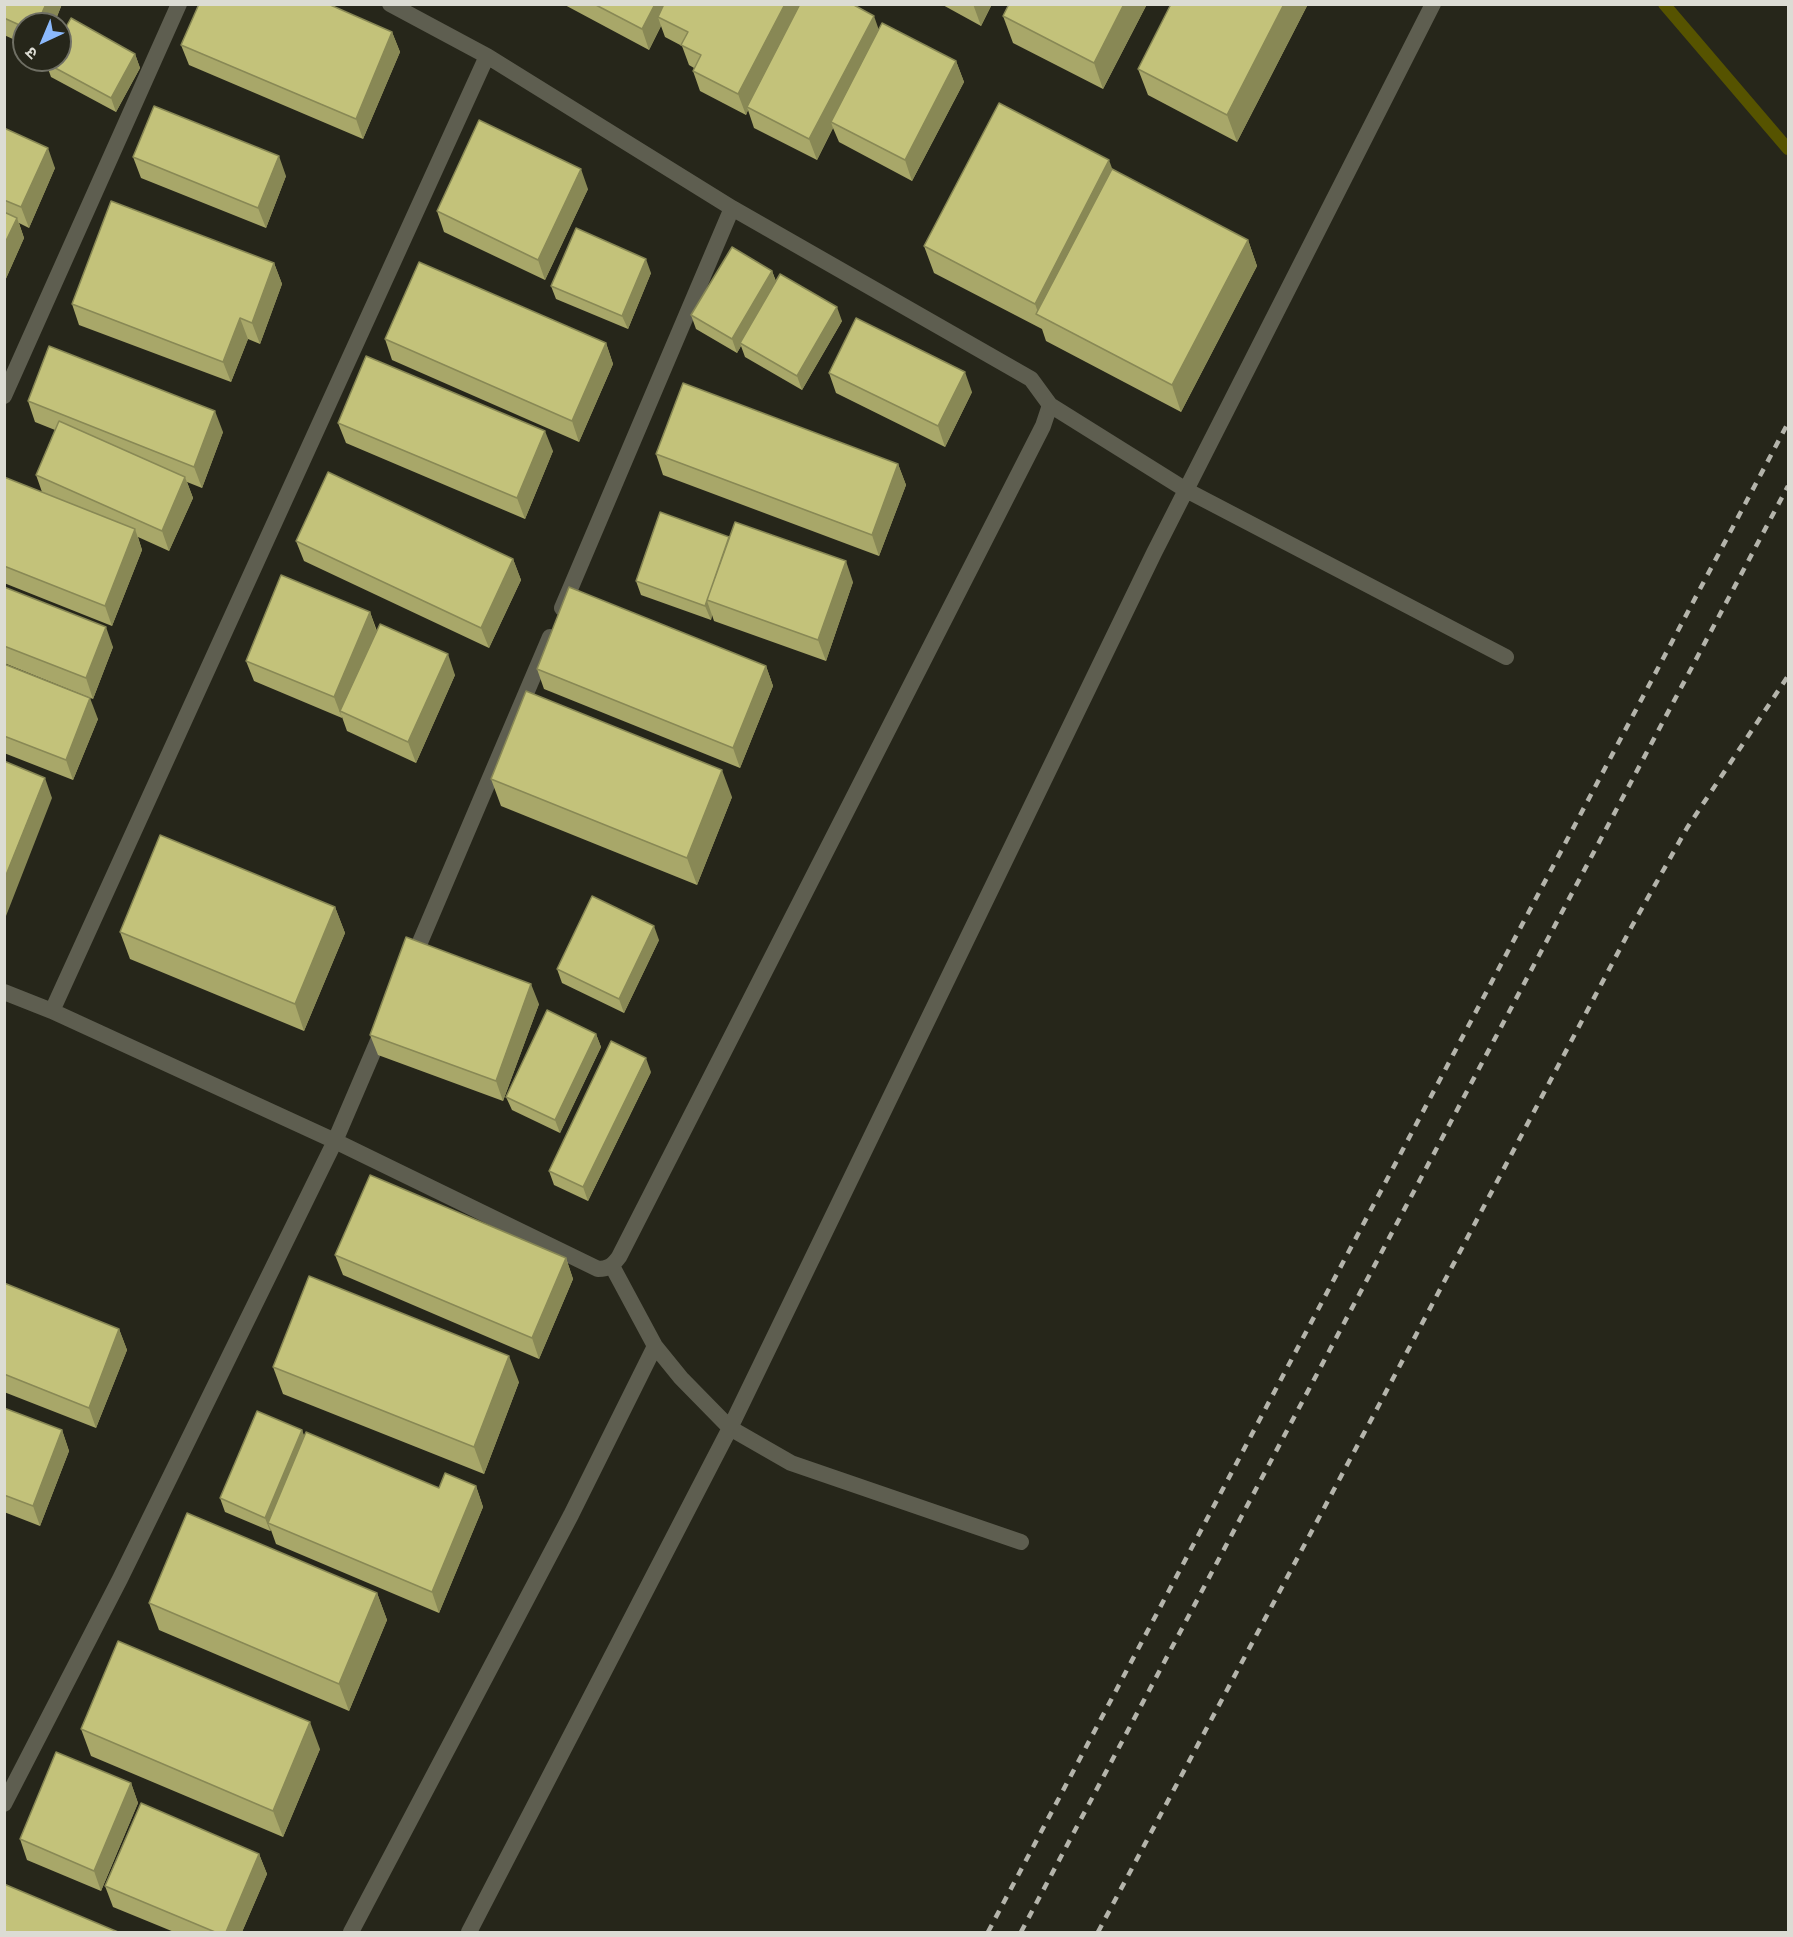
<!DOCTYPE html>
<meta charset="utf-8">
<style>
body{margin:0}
#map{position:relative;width:1793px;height:1937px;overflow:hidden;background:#26261a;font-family:"Golos Text","Noto Sans Devanagari",sans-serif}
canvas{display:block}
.frame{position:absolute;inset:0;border:6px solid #dcdcd4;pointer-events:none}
.north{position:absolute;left:12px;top:12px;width:60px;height:60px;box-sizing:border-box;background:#26261a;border:2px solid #6f6f64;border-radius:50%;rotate:224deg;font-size:16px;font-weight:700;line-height:24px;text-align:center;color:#dcdcd4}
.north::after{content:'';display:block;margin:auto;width:21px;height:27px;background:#8bb9fc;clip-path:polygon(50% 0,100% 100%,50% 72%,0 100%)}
</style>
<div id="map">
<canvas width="1793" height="1937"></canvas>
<div class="frame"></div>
<div class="north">उ</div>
</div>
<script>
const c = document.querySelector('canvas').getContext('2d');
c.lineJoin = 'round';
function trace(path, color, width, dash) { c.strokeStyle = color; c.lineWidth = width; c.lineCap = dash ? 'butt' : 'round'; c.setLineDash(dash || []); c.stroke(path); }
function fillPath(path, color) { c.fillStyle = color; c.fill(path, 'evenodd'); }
trace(new Path2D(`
 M1664,4L1788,149`), '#565300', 12);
trace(new Path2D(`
 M4,396L179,4
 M1050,405L1186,490L1506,657
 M562,608L732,208
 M412,961L550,637
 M4,992L52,1011L335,1141L598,1269C609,1269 613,1265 619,1257L1043,426L1050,405L1031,379L732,208L487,56L390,4
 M52,1011L487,56
 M612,1266L655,1346L681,1378L730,1428L791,1463L1021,1542
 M4,1804L120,1579L335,1141L383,1029
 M351,1932L571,1515L655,1346
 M469,1932L730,1428L1154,553L1433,4`), '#5e5e50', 16);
trace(new Path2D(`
 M988,1932L1788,423
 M1021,1932L1788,486
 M1098,1932L1379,1405L1632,926L1687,828L1788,676`), '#b4b4ab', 4.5, [8, 8]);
fillPath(new Path2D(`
 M4,4H62L54,24H24V44L4,35Z
 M563,4H852L879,30L956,61L964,82L912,181L839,142L833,128L817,160L754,128L748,110L746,115L700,91L693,71L694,68L689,65L682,46L665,37L661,26L649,50Z
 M941,4H992L981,26Z
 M1009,4H1147L1103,89L1013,43L1003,16Z
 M1308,4L1237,142L1148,95L1138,69Z
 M392,32L400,52L363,139L189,65L181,45Z
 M135,54L140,68L116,112L51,77L46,63Z
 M4,128L55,168L29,228L19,223L24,238L4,283Z
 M133,157L286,176L266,228L141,178Z
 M1112,169L1248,240L1257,266L1181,412L1046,341L1042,329L934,273L924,246Z
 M588,189L545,280L444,232L437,211Z
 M274,263L282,284L260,344L248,339L231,382L79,325L72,304Z
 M772,271L776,281L842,321L802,390L745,357L741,346L737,353L696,329L691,315Z
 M651,273L628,329L556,299L551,286Z
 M385,339L606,343L613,364L579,442L392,360Z
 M829,373L972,392L945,447L836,393Z
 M28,401L223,432L202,488L187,482L193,498L169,551L138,537L142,550L112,626L4,583V477L42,492L36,475L55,430L35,422Z
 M338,423L553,451L525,519L346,443Z
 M656,454L898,464L906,485L879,556L663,475Z
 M296,541L513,559L521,580L489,648L304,561Z
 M636,581L853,582L826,661L714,621L712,615L711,620L641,595Z
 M4,587L113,647L93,699L4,663Z
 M370,612L377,631L455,675L416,763L347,731L342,717V718L254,681L246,661Z
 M4,664L98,719L73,780L4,753Z
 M766,666L773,686L740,768L544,689L537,669Z
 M491,779L732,797L697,885L501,806Z
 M335,907L345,933L304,1031L130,959L120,932Z
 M659,940L624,1013L562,983L557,969Z
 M539,1004L503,1101L378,1055L370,1035Z
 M596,1034L601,1047L560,1133L512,1110L506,1097Z
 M651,1072L588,1201L554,1185L549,1171Z
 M335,1255L566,1258L573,1279L539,1359L343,1275Z
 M4,1283L119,1329L127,1350L96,1428L4,1392Z
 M273,1367L519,1382L484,1474L283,1394Z
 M4,1408L62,1430L69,1451L40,1526L4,1512Z
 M302,1430L304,1436L439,1488L476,1486L483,1507L439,1613L276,1544L271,1530L270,1531L225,1512L220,1498Z
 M377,1593L387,1620L349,1711L159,1630L149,1603Z
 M81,1729L320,1749L283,1837L91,1756Z
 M131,1783L138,1803L101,1891L27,1860L20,1839Z
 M259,1854L267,1874L242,1932H174L113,1907L105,1886Z`), '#a8a769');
fillPath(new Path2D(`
 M46,4H62L54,24H37Z
 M655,4H673L658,17L661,26L649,50L642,29Z
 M785,4H803L747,107L748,110L746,115L738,94Z
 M973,4H992L981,26Z
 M1124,4H1147L1103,89L1094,63Z
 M1284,4H1308L1237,142L1227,115Z
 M874,16L881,36L831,122L833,128L817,160L809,139Z
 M392,32L400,52L363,139L356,119Z
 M135,54L140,68L116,112L111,98Z
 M956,61L964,82L912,181L905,160Z
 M48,148L55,168L29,228L21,207Z
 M279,156L286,176L266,228L258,208Z
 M1109,160L1119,187L1039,315L1035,304Z
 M581,169L588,189L545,280L538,260Z
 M17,218L24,238L4,283V245Z
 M1248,240L1257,266L1181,412L1172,385Z
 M646,259L651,273L628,329L622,316Z
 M274,263L282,284L260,344L252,323Z
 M772,271L777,285L740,343L741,346L737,353L732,339Z
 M837,307L842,321L802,390L797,376Z
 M240,318L248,339L231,382L223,362Z
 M606,343L613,364L579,442L572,421Z
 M965,372L972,392L945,447L938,426Z
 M215,411L223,432L202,488L194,467Z
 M545,431L553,451L525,519L517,498Z
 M898,464L906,485L879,556L872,535Z
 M185,477L193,498L169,551L162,531Z
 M135,529L142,550L112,626L105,606Z
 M513,559L521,580L489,648L481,628Z
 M846,561L853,582L826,661L818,640Z
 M707,601L712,615L711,620L705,606Z
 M370,612L377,633L340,711L342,718L334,697Z
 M106,627L113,647L93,699L86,678Z
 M448,654L455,675L416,763L408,742Z
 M766,666L773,686L740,768L733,748Z
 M90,698L98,719L73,780L66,760Z
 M722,770L732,797L697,885L687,858Z
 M45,778L52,798L6,916L4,913V880Z
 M335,907L345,933L304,1031L295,1004Z
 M654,926L659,940L624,1013L619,999Z
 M531,984L539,1004L503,1101L496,1081Z
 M596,1034L601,1047L560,1133L555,1120Z
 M646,1058L651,1072L588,1201L583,1187Z
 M566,1258L573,1279L539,1359L532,1338Z
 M119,1329L127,1350L96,1428L89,1408Z
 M509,1356L519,1382L484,1474L474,1447Z
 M62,1430L69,1451L40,1526L33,1506Z
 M302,1430L307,1444L268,1523L271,1530L270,1531L265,1518Z
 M476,1486L483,1507L439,1613L432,1592Z
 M377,1593L387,1620L349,1711L339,1684Z
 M310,1722L320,1749L283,1837L273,1811Z
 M131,1783L138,1803L101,1891L94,1871Z
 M259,1854L267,1874L242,1932H226Z`), '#885');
const building = new Path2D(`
 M4,4H46L37,24H24V27L4,18Z
 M199,4H328L392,32L356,119L181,45Z
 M594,4H655L642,29Z
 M664,4H785L738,94L693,71L701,55L681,45L688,32L658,17Z
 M800,4H852L874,16L809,139L747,107Z
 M1009,4H1124L1094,63L1003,16Z
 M1171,4H1284L1227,115L1138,69Z
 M71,18L135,54L111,98L46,63L48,60H60V38Z
 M882,23L956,61L905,160L831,122Z
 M999,103L1109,160L1035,304L924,246Z
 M154,106L279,156L258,208L133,157Z
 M479,120L581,169L538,260L437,211Z
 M4,128L48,148L21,207L4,200Z
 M1112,169L1248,240L1172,385L1036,314Z
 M111,201L274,263L252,323L240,318L223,362L72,304Z
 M4,212L17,218L4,245Z
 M576,228L646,259L622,316L551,286Z
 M732,247L772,271L732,339L691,315Z
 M419,262L606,343L572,421L385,339Z
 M780,274L837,307L797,376L740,343Z
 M856,318L965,372L938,426L829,373Z
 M49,346L215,411L194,467L28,401Z
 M366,356L545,431L517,498L338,423Z
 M683,383L898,464L872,535L656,454Z
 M59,421L185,477L162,531L36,475Z
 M328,472L513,559L481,628L296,541Z
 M4,477L135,529L105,606L4,566Z
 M660,512L729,537L705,606L636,581Z
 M735,522L846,561L818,640L707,600Z
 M281,575L370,612L334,697L246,661Z
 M4,587L106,627L86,678L4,646Z
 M569,587L766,666L733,748L537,669Z
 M380,624L448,654L408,742L340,711Z
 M4,664L90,698L66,760L4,736Z
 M526,691L722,770L687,858L491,779Z
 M4,761L45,778L4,880Z
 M160,835L335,907L295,1004L120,932Z
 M592,896L654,926L619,999L557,969Z
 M406,937L531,984L496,1081L370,1035Z
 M547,1010L596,1034L555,1120L506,1097Z
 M611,1041L646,1058L583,1187L549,1171Z
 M370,1175L566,1258L532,1338L335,1255Z
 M309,1276L509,1356L474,1447L273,1367Z
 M4,1283L119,1329L89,1408L4,1374Z
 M4,1408L62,1430L33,1506L4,1495Z
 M257,1411L302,1430L265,1518L220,1498Z
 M306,1432L439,1488L445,1473L476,1486L432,1592L268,1523Z
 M187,1513L377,1593L339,1684L149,1603Z
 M118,1641L310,1722L273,1811L81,1729Z
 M56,1752L131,1783L94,1871L20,1839Z
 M141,1803L259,1854L226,1932H215L105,1886Z
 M4,1884L118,1932H4Z`);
fillPath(building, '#c3c27a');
trace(building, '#885', 1.5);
</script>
